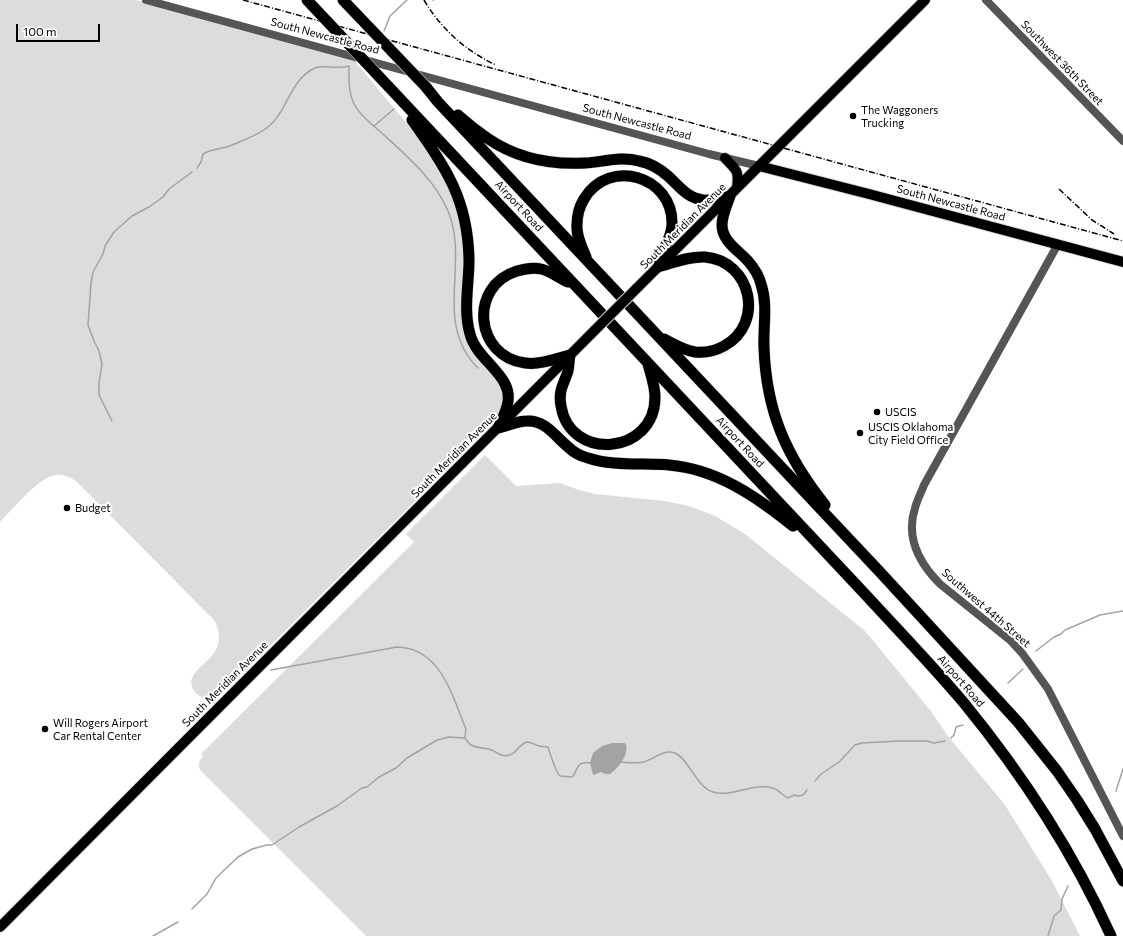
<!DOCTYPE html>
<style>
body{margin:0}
#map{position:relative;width:1123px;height:936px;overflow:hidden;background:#fff;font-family:Commissioner,sans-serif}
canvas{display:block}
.scale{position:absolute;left:16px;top:24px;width:84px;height:18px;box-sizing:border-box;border:2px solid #000;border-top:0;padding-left:5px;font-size:12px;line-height:14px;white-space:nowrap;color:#000;-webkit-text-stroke:3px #fff;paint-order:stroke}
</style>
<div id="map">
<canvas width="1123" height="936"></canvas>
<div class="scale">100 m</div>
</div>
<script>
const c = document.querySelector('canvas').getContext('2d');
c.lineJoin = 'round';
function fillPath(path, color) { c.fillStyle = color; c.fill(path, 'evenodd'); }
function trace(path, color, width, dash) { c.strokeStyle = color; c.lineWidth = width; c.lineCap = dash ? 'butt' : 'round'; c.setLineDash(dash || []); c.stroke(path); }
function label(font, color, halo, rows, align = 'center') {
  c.font = font + ' Commissioner,sans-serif'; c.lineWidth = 4; c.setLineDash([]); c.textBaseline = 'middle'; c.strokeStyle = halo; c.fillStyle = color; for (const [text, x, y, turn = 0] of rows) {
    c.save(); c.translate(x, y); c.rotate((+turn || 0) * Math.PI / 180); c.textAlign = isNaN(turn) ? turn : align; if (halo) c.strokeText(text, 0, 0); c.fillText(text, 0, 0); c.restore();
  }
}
fillPath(new Path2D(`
 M0,0H136L353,59L418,137L444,171L464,230V315L500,379L506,393L500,412L459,453L417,499L245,671C240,674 234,677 230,681C225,686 220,693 214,696C202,703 188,690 192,678C196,669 205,663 211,657C221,646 221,632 214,620L76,481C70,477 62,474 55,475C38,478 13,509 0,522Z
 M485,455L516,486L560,483L579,490L595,494L665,501L689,506L715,516L745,534L865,631L930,710L948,736L1005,805L1052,881L1080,936H366L200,770C198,764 199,761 203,756L201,754L414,542L406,534Z`), '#dcdcdc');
fillPath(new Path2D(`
 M612,743H625C631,752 618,769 610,774H605L601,772L593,775L590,763L593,753L602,746Z`), '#a3a3a3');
trace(new Path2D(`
 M433,0H434
 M384,31L390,16L407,0
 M374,126L394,109
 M197,168L201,162L203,154C211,149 221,149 230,146C243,140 257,136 268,127C288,111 290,79 315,68C324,64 337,70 349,66C349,77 348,89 352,99C357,114 373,125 384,135C408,157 435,180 448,211C466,253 444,304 461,343C465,353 471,361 478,368
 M112,421L99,395V383L102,364L99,351L94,341L88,325L91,283L93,272L103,254L105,246L114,232L132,216L149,207L163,197L169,189L192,172
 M1036,651L1054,637L1061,634L1065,630L1100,615L1123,611
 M271,670L397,647C441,648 452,696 466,729L465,737
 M1008,683L1023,669
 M951,738L954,735L956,727L963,725
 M619,762C626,762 637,764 644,762C654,759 663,749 675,753C689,759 697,788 713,792C733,798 752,782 773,788C779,790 783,796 788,798L794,795C801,797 803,796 807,790
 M815,781L821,774L839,762L855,745L862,743L899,741H927L934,743L945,741
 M1116,791L1123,769
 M192,909L207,894L216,878L238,857L252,849L267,845H272L299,827L337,806L362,788L367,787L379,777L396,768L407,758L437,740L449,737L465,738C467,741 468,743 471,745C476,748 484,748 489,749C497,751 500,758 510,755C517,753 519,744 527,742C532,742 534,745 539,746C541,747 545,746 548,747C550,753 556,773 560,776L572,777L574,775C578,766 579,761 591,763
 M153,936L178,922
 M1048,936L1054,916L1061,910L1062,899L1068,886`), '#a3a3a3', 1.5);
const major = new Path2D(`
 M725,158C737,171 739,170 737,188
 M759,166L869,194L1123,262
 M636,289L925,0
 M0,927L595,330`);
const highway = new Path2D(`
 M388,86L864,593C898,630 932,665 964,703C1022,774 1073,852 1111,936
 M426,87L438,102L879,571L1018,722L1057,771L1077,800L1095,829L1123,881
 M458,115C467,123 477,131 487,138C516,158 550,165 585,163C603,162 621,156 639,161C650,163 660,169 668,176C679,186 687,198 703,200C712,201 721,198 730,196
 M412,120C446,168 468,199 469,260C469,284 463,310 470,334C477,362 516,376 507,406C505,414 501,421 498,428
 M730,196C727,205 722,215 722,225C722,241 738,250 748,261C754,268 759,275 761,284C768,305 763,326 764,347C766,411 786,456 825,505
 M586,257C582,247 576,236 577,225C577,216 579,207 584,199C609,157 673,176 672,224C672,234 667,241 664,250C661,255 660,261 658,267
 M658,267C673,263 689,256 705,257C752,261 765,324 724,346C715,351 705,353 695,352C683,350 674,344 664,339
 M568,282C559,278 550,271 541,269C532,267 524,269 517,271C468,286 475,357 525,363C540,365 555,359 570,355C569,360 569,366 568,371C564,384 558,390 561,406C570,462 655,455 655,397C655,386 651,375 648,364
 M498,428C507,426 517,421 527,421C545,420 555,436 567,446C573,452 580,456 588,458C611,466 644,463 669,465C717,469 757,497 793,526`);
trace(major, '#dbdbdb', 12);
trace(highway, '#dbdbdb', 12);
trace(new Path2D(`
 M146,0L709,154L759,166
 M986,0L1123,141
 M1058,244L924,485C921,493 917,500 915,508C905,539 920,564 940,584L1011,641L1022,653L1048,689L1123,836`), '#555', 8);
trace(major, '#000', 10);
trace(highway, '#000', 11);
trace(new Path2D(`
 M243,0L1123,241
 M424,0C441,29 466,51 496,65
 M1059,189L1092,220L1114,234`), '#000', 1.5, [6, 2, 1, 2]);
const majorBridge = new Path2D(`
 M595,330L636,289`);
const highwayBridge = new Path2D(`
 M307,0L388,86
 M343,0L426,87`);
trace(majorBridge, '#dbdbdb', 12, []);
trace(highwayBridge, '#dbdbdb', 12, []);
trace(majorBridge, '#000', 10);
trace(highwayBridge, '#000', 11);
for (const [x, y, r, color] of [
 [853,116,4,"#000"],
 [877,412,4,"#000"],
 [860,433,4,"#000"],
 [67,508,4,"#000"],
 [45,729,4,"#000"]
]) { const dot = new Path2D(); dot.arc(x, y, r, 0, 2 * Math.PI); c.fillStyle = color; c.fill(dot); trace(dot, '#fff', 1.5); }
label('11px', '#000', '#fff', [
 ["South Newcastle Road",325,36,15],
 ["Southwest 36th Street",1062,63,46],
 ["South Newcastle Road",637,122,15],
 ["South Newcastle Road",951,203,15],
 ["Airport Road",519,206,47],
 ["South Meridian Avenue",683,226,-45],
 ["Airport Road",740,442,47],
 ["South Meridian Avenue",454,455,-45],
 ["Southwest 44th Street",986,608,41],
 ["Airport Road",961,681,49],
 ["South Meridian Avenue",225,684,-45]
]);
label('11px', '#000', '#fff', [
 ["The Waggoners",861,110],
 ["Trucking",861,123],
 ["USCIS",885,412],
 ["USCIS Oklahoma",868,427],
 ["City Field Office",868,440],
 ["Budget",75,508],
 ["Will Rogers Airport",53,723],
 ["Car Rental Center",53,736]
], 'left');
</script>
